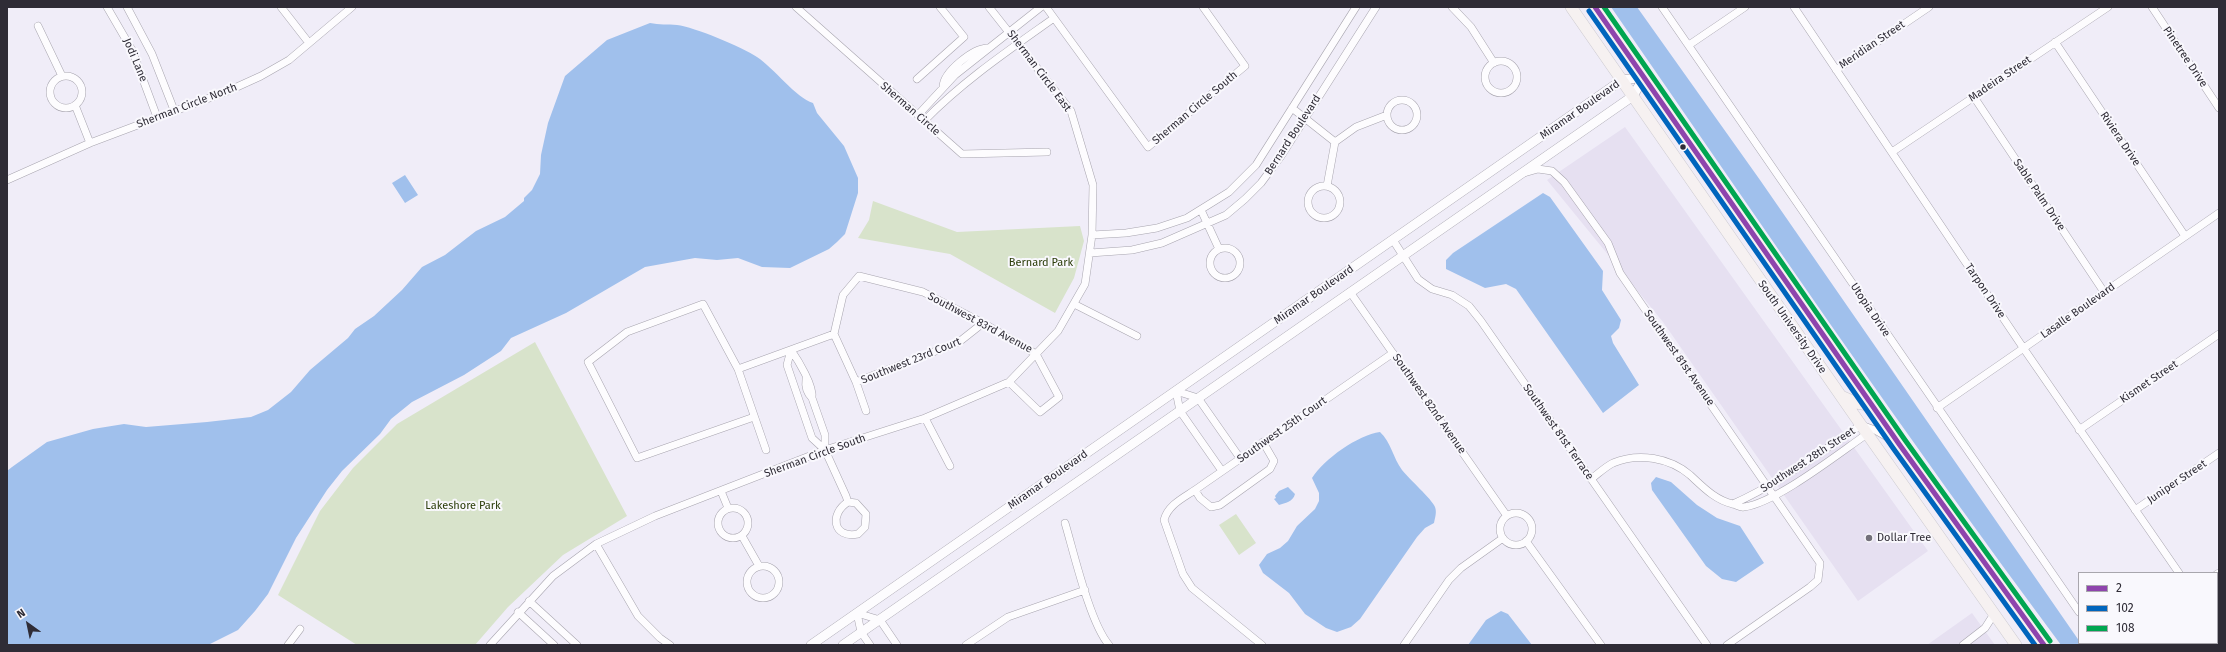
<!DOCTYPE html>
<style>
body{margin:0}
#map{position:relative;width:2226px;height:652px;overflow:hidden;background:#f0edf8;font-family:"Fira Sans",sans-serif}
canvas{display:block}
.frame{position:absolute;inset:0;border:8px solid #2f2c36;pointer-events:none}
.legend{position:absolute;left:2078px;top:572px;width:140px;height:72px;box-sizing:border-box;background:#f9f8fd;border:1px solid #a8a6ad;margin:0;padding:5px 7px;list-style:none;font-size:12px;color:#2f2c36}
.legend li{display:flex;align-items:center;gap:8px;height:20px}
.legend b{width:20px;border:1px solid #a8a6ad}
.north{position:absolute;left:8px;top:604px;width:40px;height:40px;-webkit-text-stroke:3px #f9f8fd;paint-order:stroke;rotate:327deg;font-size:11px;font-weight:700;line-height:16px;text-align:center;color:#2f2c36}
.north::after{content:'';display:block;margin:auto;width:14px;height:18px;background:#2f2c36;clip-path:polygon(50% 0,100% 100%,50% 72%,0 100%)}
</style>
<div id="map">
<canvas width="2226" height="652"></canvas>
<div class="frame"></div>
<ul class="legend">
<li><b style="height:5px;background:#8e44ad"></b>2</li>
<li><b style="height:5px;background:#0065bd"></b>102</li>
<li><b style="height:5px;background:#00a651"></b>108</li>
</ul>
<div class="north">N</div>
</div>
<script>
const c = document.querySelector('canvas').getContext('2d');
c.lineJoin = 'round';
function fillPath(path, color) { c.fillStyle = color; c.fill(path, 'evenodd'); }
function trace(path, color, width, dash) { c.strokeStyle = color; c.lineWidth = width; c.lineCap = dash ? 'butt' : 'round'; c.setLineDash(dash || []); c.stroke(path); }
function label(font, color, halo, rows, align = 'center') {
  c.font = font + ' "Fira Sans",sans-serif'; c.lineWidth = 4; c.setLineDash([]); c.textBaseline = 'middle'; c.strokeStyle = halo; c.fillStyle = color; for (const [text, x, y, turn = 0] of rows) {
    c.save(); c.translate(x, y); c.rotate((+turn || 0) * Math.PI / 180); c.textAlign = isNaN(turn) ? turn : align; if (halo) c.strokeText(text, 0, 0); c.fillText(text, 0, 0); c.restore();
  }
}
fillPath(new Path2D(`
 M1625,127L1928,551L1858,601L1663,322L1547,180Z
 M1972,613L1995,645H1927Z`), '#e6e0f1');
fillPath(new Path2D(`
 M873,201L957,232L1080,226L1084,241L1074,278L1055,313L950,254L858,238L869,220Z
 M535,342L627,516L563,555L508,607L475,645H357L278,595L320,511L353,468L397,424Z
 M1236,514L1256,543L1239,555L1219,525Z`), '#d8e3cb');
fillPath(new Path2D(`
 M1611,7H1637L1760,180L2082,645H2061C1905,436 1759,221 1611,7Z
 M650,23C659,25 668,24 677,25C694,27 742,47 757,57C774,68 796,98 813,103L817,113L844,146L858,178V193L845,234L837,242L829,249L790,268L762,267L738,258L717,260L695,258L645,267L566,313L511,338L501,351L464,375L412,402L391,419L380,434L342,471L327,490L296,538L268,594L255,611L238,630L208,645H7V471L12,467L47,442L93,429L124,424L146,427L207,422L251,417L268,410L291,392L310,370L348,338L355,329L374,316L402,290L422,267L445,255L476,231L505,217L524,201V198L532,190L540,174L541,155L548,123L565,76L607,40Z
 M405,175L418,195L405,203L392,183Z
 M1543,193L1550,197L1603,271L1602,290L1621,320L1619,328L1611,336L1613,343L1639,385L1603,413L1516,289L1506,284L1485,288L1446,269V260L1453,253Z
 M1380,432C1391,442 1393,458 1402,470C1409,479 1432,499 1435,507C1437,512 1435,518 1434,523L1425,528L1417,537L1360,619L1351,627L1337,632L1326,628L1305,614L1289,593L1263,573L1259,565L1267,554L1280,548L1288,541L1297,526L1315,509L1319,501V493L1312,478C1324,459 1358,435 1380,432Z
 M1656,477L1671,482L1697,505L1717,518L1740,526L1764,563L1736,582L1722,579L1706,566L1652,490L1651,483Z
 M1288,487L1295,494C1293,502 1285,503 1279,505L1274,499L1276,498L1275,496L1279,491Z
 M1501,611L1508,614L1532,645H1468L1486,620Z`), '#a0c0ec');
const minor = new Path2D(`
 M107,7L132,50L157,117
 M127,7L152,54L174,110
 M281,7L309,43
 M796,7L962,154L1047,152
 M1046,7L1148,147L1245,66L1203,7
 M1452,7L1471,27L1494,63
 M1662,7L2079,612
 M1794,7L2024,349L2179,573
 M2152,7L2219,108
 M38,26L62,76
 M2055,42L2185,236
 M1689,45L1745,7
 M1485 77a16 16 0 1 1 32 0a16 16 0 1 1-32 0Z
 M1836,70L1929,7
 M50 92a16 16 0 1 1 32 0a16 16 0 1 1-32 0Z
 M917,79L964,37L940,7
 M943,87C943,72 974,47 989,48
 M1974,97L2104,292
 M1387 115a15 15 0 1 1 30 0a15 15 0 1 1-30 0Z
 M75,105L90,143
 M1292,108L1335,142
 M918,115L955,75L1041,7
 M924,121C963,81 1009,50 1054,18
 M1892,152L2108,7
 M1524,173L1538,169L1552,171L1564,182L1608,243L1620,273L1820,563L1818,580L1810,587L1727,645
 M7,180L90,143L228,91L261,76L289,60L352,7
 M1327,186L1335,142L1356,127L1387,115
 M1308 202a16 16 0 1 1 32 0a16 16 0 1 1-32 0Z
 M1201,210L1219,249
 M1092,235L1126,233L1157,228L1187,218L1229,192L1256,165L1356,7
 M1393,240L1418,279L1432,289L1452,295L1469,306L1481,321L1707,645
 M1210 263a15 15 0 1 1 30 0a15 15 0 1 1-30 0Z
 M1090,253L1132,250L1162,243L1226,215L1245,199L1261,183L1281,156L1376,7
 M1350,292L1507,516
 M1074,304L1137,336
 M791,350L787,365L812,438L825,450L846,496L848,502C829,514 833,539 858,534L865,527L866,514L856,503L848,502
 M791,350C798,360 814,386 812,398
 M738,369L834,334
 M806,379C805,386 806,392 812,398L825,435V450
 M856,382L959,342L983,323
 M1937,408L2219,213
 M866,411L856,382L834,334L843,295L859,276L923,292L983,323L1036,354L1059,397L1040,412L1009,382
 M754,417L637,458L588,362L627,332L703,304L738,369L766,450
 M925,418L950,466
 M2079,430L2219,334
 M1222,471L1180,411L1176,391L1198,398L1240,458
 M1591,479C1598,474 1605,467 1613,463C1639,452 1670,458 1690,475C1703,487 1715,500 1733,504C1736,505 1741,508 1744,507C1776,503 1839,453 1867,434
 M1195,490L1200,498L1211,507L1220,505L1270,469L1274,461L1263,442
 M721,491L728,508
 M1733,504C1778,484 1819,453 1861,425L1875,430L1894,441
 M718 523a15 15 0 1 1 30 0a15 15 0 1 1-30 0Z
 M2135,510L2219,453
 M1500 529a16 16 0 1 1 32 0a16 16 0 1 1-32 0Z
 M1065,523C1074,553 1090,623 1109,645
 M742,536L759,566
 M1526,541L1601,645
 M596,544L638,616L660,638L670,645
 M747 582a16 16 0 1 1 32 0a16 16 0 1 1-32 0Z
 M2217,574L2219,573
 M529,601L577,645
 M518,612L554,645
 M2217,628L2219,631
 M2101,643L2102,645
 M288,645L300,629
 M490,645L553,576L596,544L655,516L825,450L925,418L1009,382L1058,331L1085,284L1092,235L1093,185L1071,111L989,7
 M870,645L861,632L857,613L880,620L897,645
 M966,645L1008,617L1085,590
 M1262,645L1192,588L1183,574L1164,520C1168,505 1183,498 1195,490L1393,353
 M1404,645L1449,580L1461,568L1503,538
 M1963,645L1985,628L1994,614`);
const tertiary = new Path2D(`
 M811,645L1622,80L1644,77
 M843,645L1633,96L1644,77`);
const primary = new Path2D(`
 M1571,7L1861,425L2016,645
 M1595,7L1899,444L2044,645
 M1841,396L1857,403L1873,406`);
trace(minor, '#a7a4ae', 8);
trace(tertiary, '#a7a4ae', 10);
trace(primary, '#cccad0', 12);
trace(minor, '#fdfcfe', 7);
trace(tertiary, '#fdfcfe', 9);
trace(primary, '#f6f1f1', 11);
trace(new Path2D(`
 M1595,7L1899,444L2044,645`), '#8e44ad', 5);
trace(new Path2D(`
 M1589,11L1893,448L2035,645`), '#0065bd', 5);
trace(new Path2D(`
 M1604,7L1905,440L2050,641`), '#00a651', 5);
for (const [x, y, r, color] of [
 [1683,147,3.5,"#2f2c36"],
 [1869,538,4,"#73707a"]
]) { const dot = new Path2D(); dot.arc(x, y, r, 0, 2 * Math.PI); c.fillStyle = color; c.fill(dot); trace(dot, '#f9f8fd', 1.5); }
label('11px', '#2f2c36', '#f9f8fd', [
 ["Meridian Street",1872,45,-34],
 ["Pinetree Drive",2185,57,56],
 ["Jodi Lane",135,60,67],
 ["Sherman Circle East",1039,71,53],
 ["Madeira Street",2000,79,-34],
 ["Sherman Circle North",187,106,-21],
 ["Sherman Circle South",1195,108,-40],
 ["Sherman Circle",910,109,41],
 ["Miramar Boulevard",1580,110,-35],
 ["Bernard Boulevard",1293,135,-57],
 ["Riviera Drive",2120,139,56],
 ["Sable Palm Drive",2039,195,56],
 ["Tarpon Drive",1985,291,56],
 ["Miramar Boulevard",1314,295,-35],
 ["Utopia Drive",1870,310,56],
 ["Lasalle Boulevard",2078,311,-35],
 ["Southwest 83rd Avenue",980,323,28],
 ["South University Drive",1792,327,55],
 ["Southwest 81st Avenue",1679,358,55],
 ["Southwest 23rd Court",911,361,-22],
 ["Kismet Street",2149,382,-34],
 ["Southwest 82nd Avenue",1429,404,55],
 ["Southwest 25th Court",1282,430,-35],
 ["Southwest 81st Terrace",1558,432,55],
 ["Sherman Circle South",815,456,-20],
 ["Southwest 28th Street",1808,460,-33],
 ["Miramar Boulevard",1048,480,-35],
 ["Juniper Street",2177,482,-34]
]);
label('11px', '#2a3c08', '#f9f8fd', [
 ["Bernard Park",1041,263],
 ["Lakeshore Park",463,506]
]);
label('11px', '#2f2c36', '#f9f8fd', [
 ["Dollar Tree",1877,538]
], 'left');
</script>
